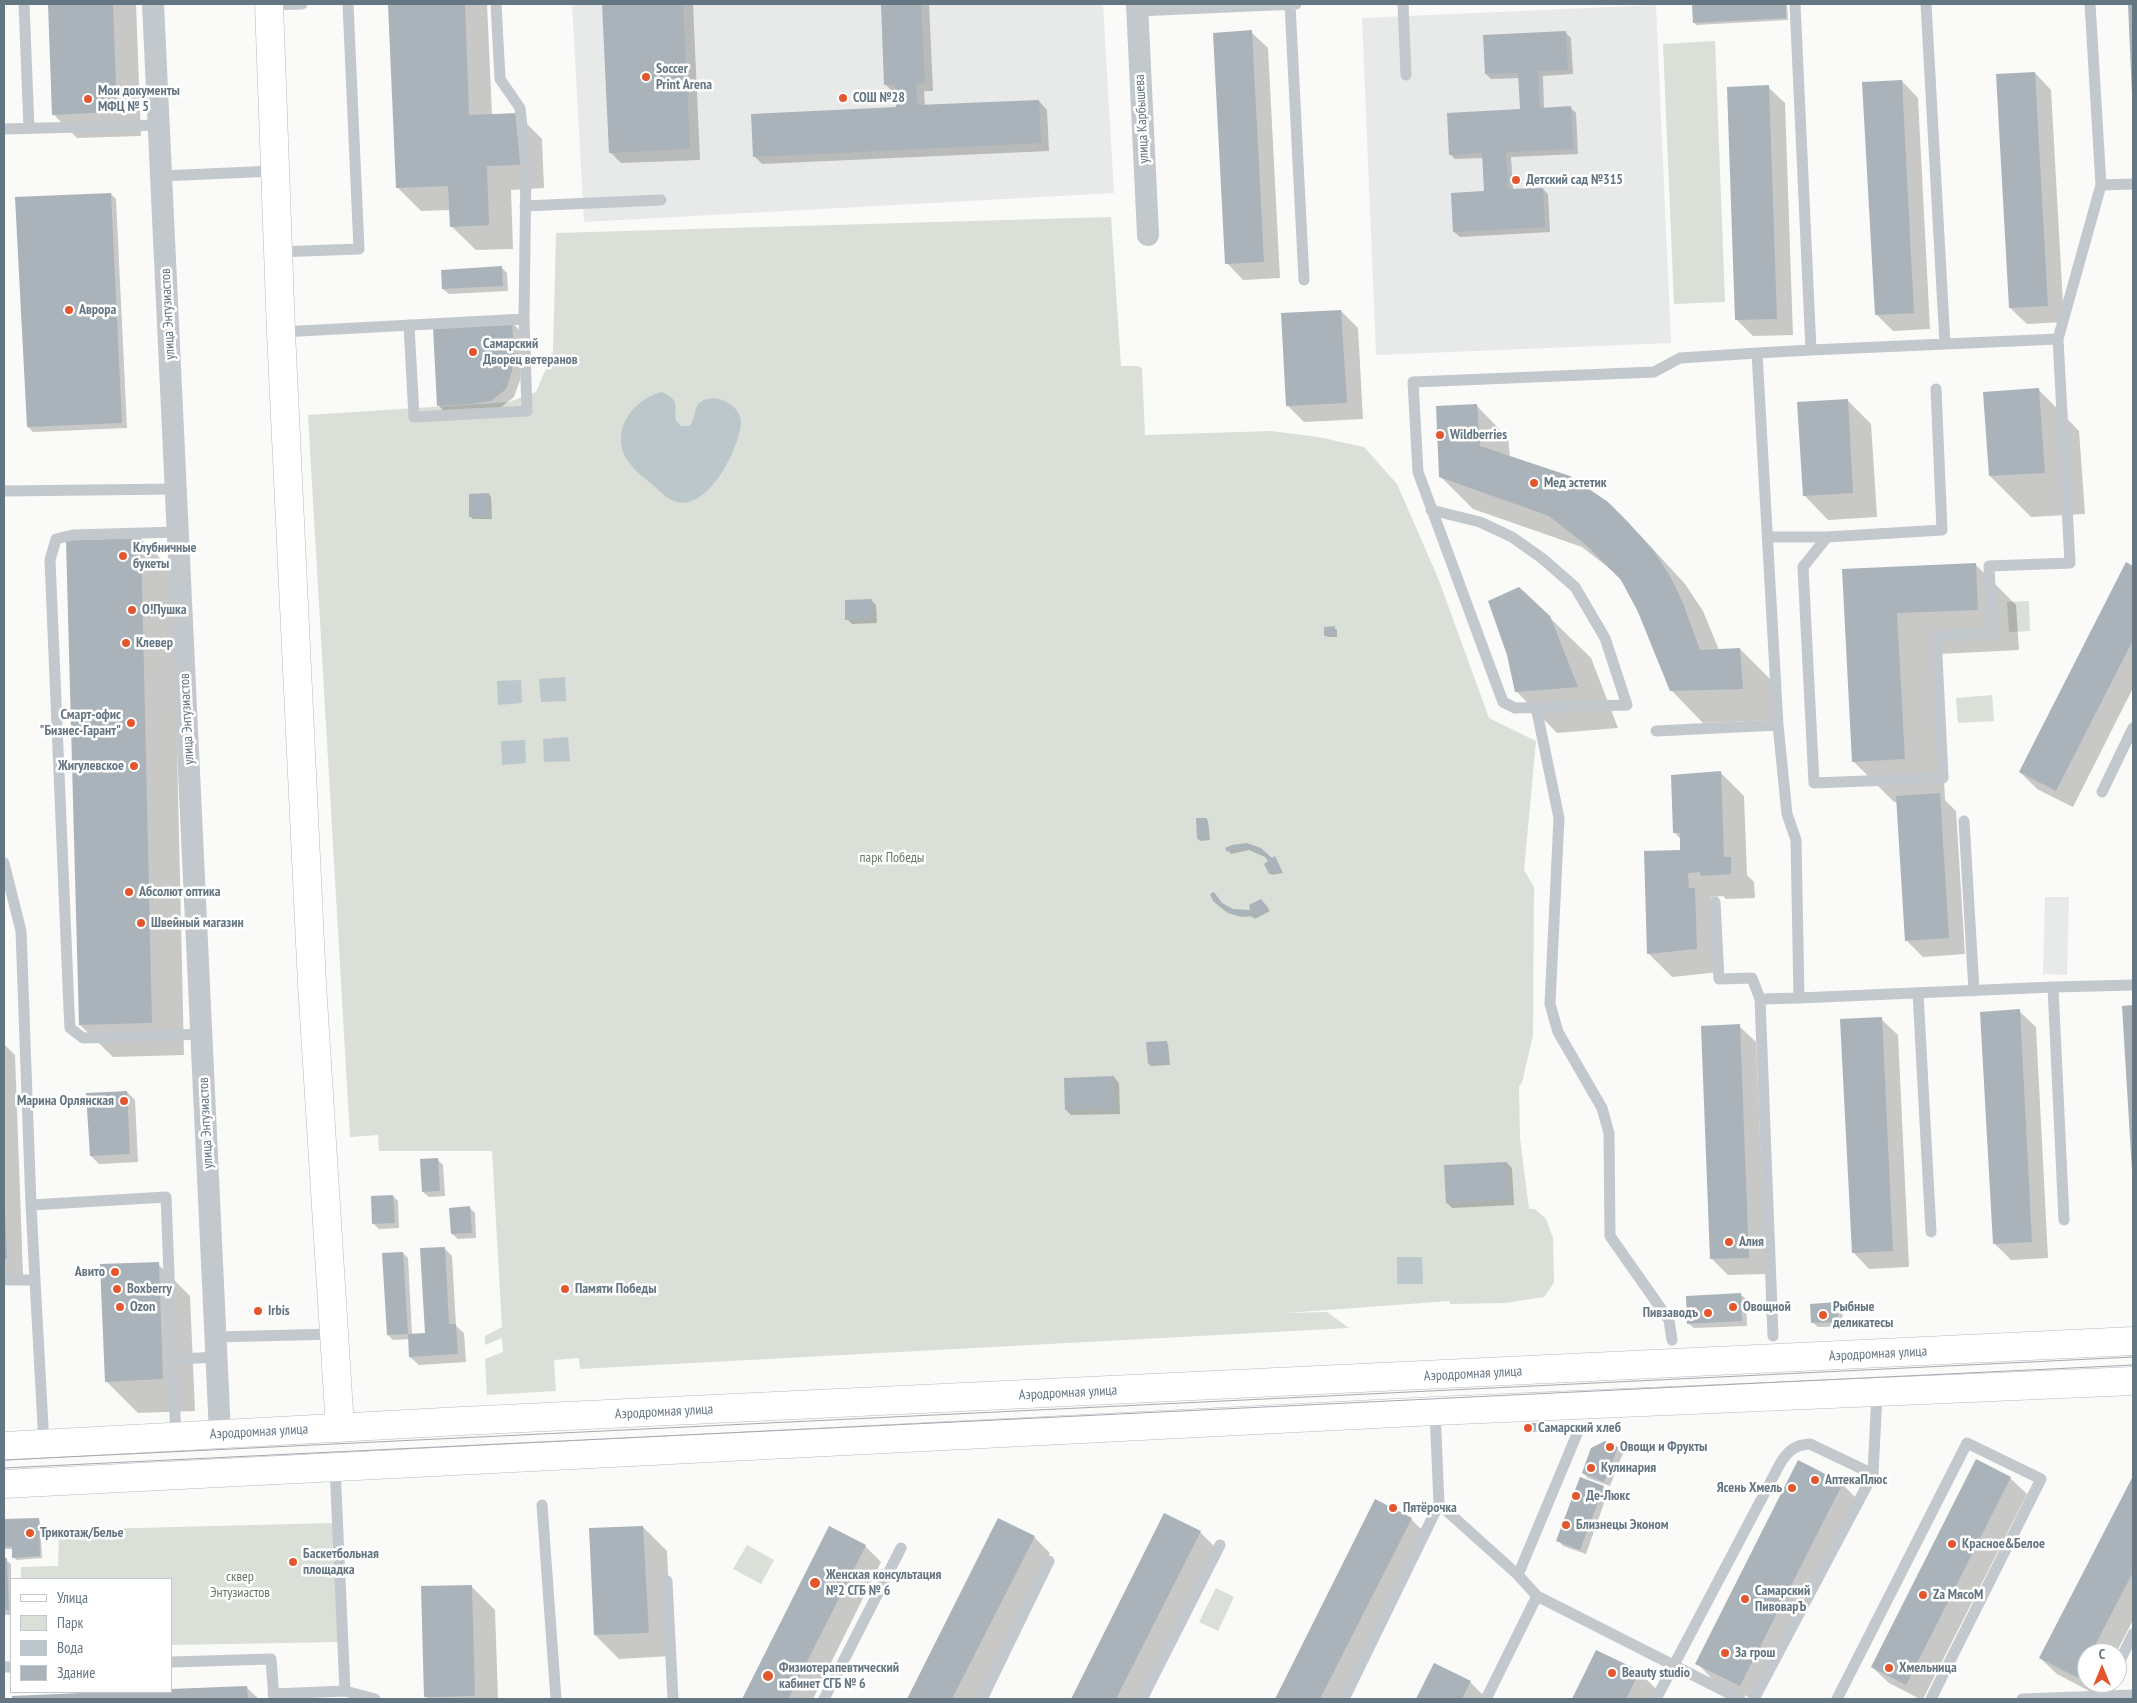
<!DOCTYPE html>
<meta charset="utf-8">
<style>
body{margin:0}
#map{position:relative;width:2137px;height:1703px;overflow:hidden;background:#fafaf8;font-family:"PT Sans Narrow",sans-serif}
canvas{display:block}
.frame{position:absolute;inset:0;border:5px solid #657683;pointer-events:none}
.legend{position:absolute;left:10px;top:1578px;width:162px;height:115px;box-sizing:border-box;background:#fff;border:1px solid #c1c8cd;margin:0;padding:6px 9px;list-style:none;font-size:15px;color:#657683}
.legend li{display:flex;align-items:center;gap:10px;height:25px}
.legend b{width:25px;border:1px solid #c1c8cd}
.north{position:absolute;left:2077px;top:1643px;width:50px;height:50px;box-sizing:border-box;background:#fff;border:1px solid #c1c8cd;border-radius:50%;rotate:0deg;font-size:14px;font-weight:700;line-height:20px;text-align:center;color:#657683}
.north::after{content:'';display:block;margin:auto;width:18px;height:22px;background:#e4572e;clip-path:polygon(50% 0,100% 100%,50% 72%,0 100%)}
</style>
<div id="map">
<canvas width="2137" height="1703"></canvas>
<div class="frame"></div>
<ul class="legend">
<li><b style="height:6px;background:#fff"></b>Улица</li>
<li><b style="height:14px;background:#dadfd7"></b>Парк</li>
<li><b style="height:14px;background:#bbc7cb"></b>Вода</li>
<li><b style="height:14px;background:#aab3b9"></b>Здание</li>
</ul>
<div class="north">С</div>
</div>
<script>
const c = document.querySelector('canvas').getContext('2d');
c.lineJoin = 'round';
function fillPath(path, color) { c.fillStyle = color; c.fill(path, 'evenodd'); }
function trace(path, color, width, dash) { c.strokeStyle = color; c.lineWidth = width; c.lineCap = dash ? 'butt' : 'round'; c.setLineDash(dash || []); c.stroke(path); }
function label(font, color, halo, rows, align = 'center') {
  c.font = font + ' "PT Sans Narrow",sans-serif'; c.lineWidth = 5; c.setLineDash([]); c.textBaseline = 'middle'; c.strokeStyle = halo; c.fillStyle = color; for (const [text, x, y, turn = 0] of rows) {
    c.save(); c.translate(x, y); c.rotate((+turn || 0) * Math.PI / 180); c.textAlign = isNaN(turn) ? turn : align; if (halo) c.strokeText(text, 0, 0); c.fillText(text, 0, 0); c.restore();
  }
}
fillPath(new Path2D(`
 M572,4H1103L1114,193L584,222Z
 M1656,5L1671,343L1376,355L1362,18Z
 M2045,897H2069L2067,975L2043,974Z`), '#e8e9e9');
fillPath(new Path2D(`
 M1715,41L1725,302L1674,304L1663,44Z
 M1111,217L1121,366H1137L1142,368L1145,435L1271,431L1318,437L1364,447L1397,484L1438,578L1489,718L1536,741L1524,870L1534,887L1533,1035L1522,1083L1519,1086L1520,1138L1529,1209H1535L1546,1219L1553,1238L1554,1283L1544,1297L1505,1303L1450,1304V1301L1285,1313L1327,1312L1349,1328L580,1369L579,1358L554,1360L556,1391L487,1395L485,1359L503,1352L502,1338L485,1345V1336L502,1327L492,1151H379L378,1135L350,1137L308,415L509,402L536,392L553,352L556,233Z
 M2029,601L2030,631L2009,632L2007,602Z
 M1992,695L1994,721L1958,723L1956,698Z
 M333,1523L339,1642L171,1645V1579H21V1567L58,1566L59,1530Z
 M747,1545L774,1560L761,1584L733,1569Z
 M1216,1588L1234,1597L1218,1631L1199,1622Z`), '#dadfd7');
fillPath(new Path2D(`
 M662,392C682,402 673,405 676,421L681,426H689C697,419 692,407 702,401C716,392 742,406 741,423C739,449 707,514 674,501C666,498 659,490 653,485C644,478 635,471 628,461C609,433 632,399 662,392Z
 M565,677L566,701L541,702L539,679Z
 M521,680L522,703L498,705L497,681Z
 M568,737L570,761L544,762L543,739Z
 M525,740L526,763L502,765L501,741Z
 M1397,1257H1422L1423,1284H1397Z`), '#bbc7cb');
fillPath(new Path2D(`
 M49,4H136L141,136L77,138L53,114Z
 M389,4H487L492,115L517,114L542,139L544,188L511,190L513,249L476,250L451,226V210L421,211L397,187Z
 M603,4H693L700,160L621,163L610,152Z
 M882,4H929L933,91H924L925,106L1039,101L1047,110L1049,151L762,164L754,156L897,108L896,93H894L886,85Z
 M1693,4H1787L1788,20L1696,25L1694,22Z
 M2129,4H2133V101Z
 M1251,32L1268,48L1280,278L1243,280L1227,263Z
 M1566,33L1571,38L1573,74L1543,76L1544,109L1571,108L1576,113L1578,154L1511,157L1513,190L1543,189L1548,194L1550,232L1460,237L1454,232L1485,193L1483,158L1455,159L1450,154L1521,110L1519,78L1491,79L1486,74Z
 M2035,73L2051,90L2064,322L2027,324L2010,308Z
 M1902,81L1918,98L1930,329L1893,331L1876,314Z
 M1768,87L1785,103L1793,335L1753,336L1737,320Z
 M111,194L116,199L127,428L33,432L28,427Z
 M502,268L507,273L508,291L449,294L443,289Z
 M1341,311L1358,328L1363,419L1304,422L1288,406Z
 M512,322L520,331L521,362L520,380L514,397L500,408L446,413L438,405Z
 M2038,389L2079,431L2085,514L2031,517L1990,476Z
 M1847,400L1871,424L1877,517L1828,520L1804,495Z
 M1476,405L1508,438L1510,457L1640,535L1685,584L1703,611L1719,650L1740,649L1772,681L1775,720L1703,723L1671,690L1639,611L1618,575L1582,547L1473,509L1441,477Z
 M489,494L491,497L492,519H473L471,517Z
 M141,539L173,571L184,1055L113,1057L80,1025Z
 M1975,564L2016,605L2019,650L1938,654L1945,800L1956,811L1965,954L1923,957L1906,940L1898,802H1894L1853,761L1843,570Z
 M2126,564L2133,568V688L2073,807L2037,789L2020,772Z
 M871,600L876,605L877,623L852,624L847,619Z
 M1549,617L1591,658L1618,728L1557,733L1516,691Z
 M1334,628L1337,630V637H1328L1325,635Z
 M1720,772L1744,796L1747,875L1754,882L1755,898L1726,899L1723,896L1711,897L1720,972L1672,977L1648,953L1682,851L1681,840L1675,833Z
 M1206,819L1208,821L1210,840L1200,841L1198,839Z
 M1254,846L1272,860L1275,858L1283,873L1272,875L1270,873V861L1267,858L1249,850L1231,854L1227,849Z
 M1214,900L1233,911H1251L1261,901L1270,911L1255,919L1253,916L1242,917L1228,913Z
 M2133,1006V1175L2123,1007Z
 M2019,1011L2036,1027L2048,1258L2011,1260L1995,1244Z
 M1881,1019L1898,1035L1909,1267L1869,1269L1853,1252Z
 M1739,1026L1756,1042L1766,1274L1728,1275L1711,1258Z
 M1166,1042L1168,1044L1170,1065L1151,1066L1149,1064Z
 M4,1044L15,1055L23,1275L4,1276Z
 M1114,1077L1119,1083L1120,1114L1071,1115L1066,1110Z
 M127,1092L135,1100L138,1162L99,1164L91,1156Z
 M438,1160L443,1165L445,1196L429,1197L423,1192Z
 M1507,1163L1512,1168L1514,1205L1452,1208L1447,1203Z
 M393,1196L398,1201L399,1228L379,1229L374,1224Z
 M469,1207L475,1213L476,1238L458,1239L452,1234Z
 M444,1248L452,1256L456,1326L464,1333L466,1362L419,1365L410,1357L409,1339L393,1340L388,1335L403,1253L408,1258L412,1335L426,1334Z
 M158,1264L190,1296L195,1411L138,1413L106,1381Z
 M1740,1294L1746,1299L1747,1326L1694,1328L1688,1323Z
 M1837,1304L1842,1309L1843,1326L1818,1327L1812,1322Z
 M1544,1424L1546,1432H1529L1527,1430Z
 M1618,1448L1623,1453L1610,1486L1588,1478L1583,1473Z
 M2010,1478L2027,1494L1923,1699H1920L1889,1683L1872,1667Z
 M2133,1478V1620L2116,1653H2087V1683H2101L2095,1694L2057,1674L2040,1658Z
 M1842,1484L1859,1501L1752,1699L1713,1680L1697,1663Z
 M1603,1487L1608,1492L1586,1554L1563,1546L1558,1540Z
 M1376,1501L1411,1519L1427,1535L1345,1699H1276Z
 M1165,1515L1200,1532L1217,1549L1141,1699H1072Z
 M38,1519L40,1521L42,1558L16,1560L14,1557L13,1549H4V1520Z
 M999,1519L1034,1537L1050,1553L977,1699H908Z
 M643,1527L667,1551L672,1656L619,1659L595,1635Z
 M830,1528L865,1546L881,1562L813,1699H744Z
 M4,1559L11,1564V1615H4Z
 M471,1586L495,1610L498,1699H428L426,1697Z
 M1597,1652L1639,1672L1656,1689L1651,1699H1573Z
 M1435,1665L1470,1682L1487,1699H1418Z
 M246,1687L259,1699H14V1697L171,1692Z`), '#0003');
fillPath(new Path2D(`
 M48,4H113L117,112L52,115Z
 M388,4H465L469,115L518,113L520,165L487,166L489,225L450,227L448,186L396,188Z
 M602,4H683L690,149L609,153Z
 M881,4H921L925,83L916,84L917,105L1039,100L1041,143L753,157L751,114L896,107L895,85H884Z
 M1692,4H1786V18L1693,23Z
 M2128,4H2133V95H2132Z
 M1252,30L1264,262L1225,264L1213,33Z
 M1566,31L1568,70L1538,71L1540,108L1571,106L1573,149L1506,152L1508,189L1543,188L1545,227L1453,232L1451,193L1484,191L1482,153L1449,155L1447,113L1520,109L1518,73L1485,74L1483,35Z
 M2035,72L2048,306L2009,308L1996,74Z
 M1902,80L1914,313L1875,315L1862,82Z
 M1769,85L1777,319L1735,320L1727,87Z
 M111,193L122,423L27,427L15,197Z
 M502,266L503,286L442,289L441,270Z
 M1341,310L1347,403L1286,406L1281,313Z
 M512,321L514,353L512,371L506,389L491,401L472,404L437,406L433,327Z
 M2039,388L2045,473L1989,476L1983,392Z
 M1848,399L1853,493L1803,496L1797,402Z
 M1477,404L1480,446L1570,476L1608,502L1628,522L1654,551L1671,578L1683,603L1700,650L1740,648L1743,689L1670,691L1638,612L1621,580L1586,545L1549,516L1439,477L1436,406Z
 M489,493L490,517H469V494Z
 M141,538L152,1023L79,1025L66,540Z
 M2126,562L2133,566V640L2056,791L2019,772Z
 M1976,563L1978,610L1897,613L1905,759L1852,762L1842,569Z
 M1519,587L1550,616L1578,687L1515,692L1507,655L1488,601Z
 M872,599V618L845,620V600Z
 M1335,626V635L1324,636V627Z
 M1721,771L1724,857H1731V874L1701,876L1700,872L1688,873L1689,888H1695L1697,949L1647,954L1644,851L1680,850V833H1673L1671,775Z
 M1940,793L1949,938L1905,941L1896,796Z
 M1196,818H1207L1208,838L1197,839Z
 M1247,843L1261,848L1272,858L1275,856L1282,871L1269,874L1264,864L1268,861L1264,856L1253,849L1240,848L1227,852L1225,848L1232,845Z
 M1214,892L1222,903L1233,909L1250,910L1249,905L1261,899L1269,909L1252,918L1251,914L1239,916L1232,914L1225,911L1213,901L1210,894Z
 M2133,1005V1171H2132L2122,1006Z
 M2020,1009L2032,1242L1993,1244L1980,1012Z
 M1882,1017L1893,1251L1852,1253L1840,1019Z
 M1740,1024L1749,1258L1710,1259L1701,1026Z
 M1167,1041L1168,1063L1148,1064L1146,1042Z
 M1114,1076L1115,1109L1065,1110L1064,1078Z
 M127,1091L130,1154L90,1156L86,1093Z
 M438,1158L440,1191L422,1192L420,1159Z
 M1507,1162L1509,1200L1446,1203L1444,1165Z
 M393,1195L395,1223L372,1224L371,1196Z
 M470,1206L472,1233L451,1234L449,1208Z
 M4,1210H5L7,1259H4Z
 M445,1247L449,1324H456L458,1354L409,1357L408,1334L425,1333L420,1248Z
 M403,1252L408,1334L387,1335L382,1253Z
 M159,1262L163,1379L105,1382L100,1264Z
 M1741,1293L1742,1321L1687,1324L1686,1296Z
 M1837,1302L1838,1322L1811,1323L1810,1304Z
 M1526,1423H1544V1430H1526Z
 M1605,1441L1618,1447L1604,1482L1582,1473L1591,1448Z
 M1976,1459L2011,1477L1906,1685L1871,1667Z
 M1798,1460L1843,1483L1740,1686L1695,1664Z
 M2133,1476V1572L2091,1653H2087V1661L2078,1678L2039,1658Z
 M1580,1477L1604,1486L1580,1550L1556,1541Z
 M1375,1499L1412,1518L1320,1699H1275Z
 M1164,1513L1201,1531L1162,1608L1116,1699H1071Z
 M39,1518L40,1556L12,1558V1547H4V1519Z
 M998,1518L1035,1536L952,1699H907Z
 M643,1526L649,1633L594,1635L589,1528Z
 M829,1526L866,1545L788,1699H742Z
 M4,1558H7L9,1610H4Z
 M472,1585L475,1696L424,1697L421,1586Z
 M1596,1650L1640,1671L1626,1699H1572Z
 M1434,1663L1471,1681L1462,1699H1416Z
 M247,1686L248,1699H12V1696L104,1692H171V1689Z`), '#aab3b9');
const secondary = new Path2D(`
 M269,4L281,332L312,984L340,1428
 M4,1446L462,1421L2133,1341
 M4,1484L1435,1411L2133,1381`);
trace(secondary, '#b3babf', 29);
trace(new Path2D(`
 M24,4L29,128
 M1290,4L1304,280
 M1403,4L1406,75
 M1926,4L1945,344
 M2090,4L2101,185L2133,184
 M269,5L302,4
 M1137,11L1296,4
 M4,129L159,125
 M161,176L274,171
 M525,206L661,200
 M277,252L359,249L348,4
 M409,325L414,417L527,411L524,319L526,165L520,108L500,79L496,4
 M281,332L524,319
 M1811,350L2058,339L2101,185
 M4,491L176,489
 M1431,510L1480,522L1512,537L1543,559L1575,587L1605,638L1627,705L1515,708L1503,702L1418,472L1413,382L1654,372L1680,358L1757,353
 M178,532L73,535L56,539L50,560L69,1009L70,1028L83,1038L202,1034
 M1769,537H1827L1803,567L1814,783L1943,778L1936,636L1992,633L1989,566L2070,563L2058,339
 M1827,537L1942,530L1936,389
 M1536,707L1559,818L1550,1004L1558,1032L1602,1108L1609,1133L1610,1236L1669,1320L1672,1340
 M1778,725L1757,353L1811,350L1795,4
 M1656,731L1778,725L1787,814L1796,840L1799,998L1760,999L1773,1336
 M2102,792L2133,728
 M1964,821L1974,991
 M4,863L21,931L31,1205
 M1715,902L1719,979L1752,978L1760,999
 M2053,987L2133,985
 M1918,993L1931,1232
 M1799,998L2053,987L2064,1220
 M4,1280H35L44,1444
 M35,1280L31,1205L166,1197L172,1351L180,1359L217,1357
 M216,1337L334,1334
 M172,1351L176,1436
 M335,1467L345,1691
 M1439,1504L1518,1575L1537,1596L1740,1699
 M542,1505L556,1699
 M1518,1575L1577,1434
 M667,1581L673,1699
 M171,1662L271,1659L274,1699
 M4,1667H11
 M2117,1667L2133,1634
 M273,1694L345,1691L375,1699
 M2102,1697L2109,1683
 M824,1699L901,1548
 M982,1699L1049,1561
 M1142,1699L1220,1545
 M1344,1699L1439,1504L1435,1411
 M1486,1699L1537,1596
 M1656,1699L1781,1462C1789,1450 1795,1445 1810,1444L1873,1474
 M1754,1699L1873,1474L1877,1393
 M1837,1699L1967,1443L2041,1479L1931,1699
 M2022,1699L2133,1695`), '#c3c8cc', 11);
trace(new Path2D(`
 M153,4L220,1433
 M1137,4L1148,235`), '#c3c8cc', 22);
trace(secondary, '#fff', 28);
trace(new Path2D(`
 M4,1460L2133,1357
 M4,1468L2133,1365`), '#a2aab0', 1);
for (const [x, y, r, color] of [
 [646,77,5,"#e4572e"],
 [843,98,5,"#e4572e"],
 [88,99,5,"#e4572e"],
 [1516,180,5,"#e4572e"],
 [69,310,5,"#e4572e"],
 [473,352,5,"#e4572e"],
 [1440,435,5,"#e4572e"],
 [1534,483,5,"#e4572e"],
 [123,556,5,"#e4572e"],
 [132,610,5,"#e4572e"],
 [126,643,5,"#e4572e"],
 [131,723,5,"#e4572e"],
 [134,766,5,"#e4572e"],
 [129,892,5,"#e4572e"],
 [141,923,5,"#e4572e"],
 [124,1101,5,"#e4572e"],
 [1729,1242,5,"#e4572e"],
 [115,1272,5,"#e4572e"],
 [117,1289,5,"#e4572e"],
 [565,1289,5,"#e4572e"],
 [120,1307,5,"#e4572e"],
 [1733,1307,5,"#e4572e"],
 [258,1311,5,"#e4572e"],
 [1708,1313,5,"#e4572e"],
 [1823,1315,5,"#e4572e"],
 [1528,1428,5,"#e4572e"],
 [1610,1447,5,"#e4572e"],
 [1591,1468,5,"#e4572e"],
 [1815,1480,5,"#e4572e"],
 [1792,1488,5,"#e4572e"],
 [1576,1496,5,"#e4572e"],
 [1393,1508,5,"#e4572e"],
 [1566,1525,5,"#e4572e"],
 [30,1533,5,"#e4572e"],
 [1952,1544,5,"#e4572e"],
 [293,1562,5,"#e4572e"],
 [815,1583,6,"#e4572e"],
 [1923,1595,5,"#e4572e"],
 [1745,1599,5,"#e4572e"],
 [1725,1653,5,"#e4572e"],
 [1889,1668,5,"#e4572e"],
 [1612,1673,5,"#e4572e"],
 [768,1676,6,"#e4572e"]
]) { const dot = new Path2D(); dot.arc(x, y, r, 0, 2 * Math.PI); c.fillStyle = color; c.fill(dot); trace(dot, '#fff', 2); }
label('bold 14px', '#657683', '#fff', [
 ["Soccer",656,69],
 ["Print Arena",656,85],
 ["Мои документы",98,91],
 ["МФЦ № 5",98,107],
 ["СОШ №28",853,98],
 ["Детский сад №315",1526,180],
 ["Аврора",79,310],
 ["Самарский",483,344],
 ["Дворец ветеранов",483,360],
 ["Wildberries",1450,435],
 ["Мед эстетик",1544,483],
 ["Клубничные",133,548],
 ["букеты",133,564],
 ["О!Пушка",142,610],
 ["Клевер",136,643],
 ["Смарт-офис",121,715,"right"],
 ["\"Бизнес-Гарант\"",121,731,"right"],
 ["Жигулевское",124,766,"right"],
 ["Абсолют оптика",139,892],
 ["Швейный магазин",151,923],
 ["Марина Орлянская",114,1101,"right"],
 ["Алия",1739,1242],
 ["Авито",105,1272,"right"],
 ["Boxberry",127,1289],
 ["Памяти Победы",575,1289],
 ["Ozon",130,1307],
 ["Овощной",1743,1307],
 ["Рыбные",1833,1307],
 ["деликатесы",1833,1323],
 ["Irbis",268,1311],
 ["Пивзаводъ",1698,1313,"right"],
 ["Самарский хлеб",1538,1428],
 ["Овощи и Фрукты",1620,1447],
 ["Кулинария",1601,1468],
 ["АптекаПлюс",1825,1480],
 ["Ясень Хмель",1782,1488,"right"],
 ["Де-Люкс",1586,1496],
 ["Пятёрочка",1403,1508],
 ["Близнецы Эконом",1576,1525],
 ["Трикотаж/Белье",40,1533],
 ["Красное&Белое",1962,1544],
 ["Баскетбольная",303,1554],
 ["площадка",303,1570],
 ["Женская консультация",826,1575],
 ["№2 СГБ № 6",826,1591],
 ["Самарский",1755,1591],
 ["ПивоварЪ",1755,1607],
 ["Za МясоМ",1933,1595],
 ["За грош",1735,1653],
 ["Физиотерапевтический",779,1668],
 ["кабинет СГБ № 6",779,1684],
 ["Хмельница",1899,1668],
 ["Beauty studio",1622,1673]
], 'left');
label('14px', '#657683', '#fff', [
 ["улица Карбышева",1142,119,-93],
 ["улица Энтузиастов",168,314,-93],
 ["улица Энтузиастов",187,719,-93],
 ["улица Энтузиастов",206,1123,-93],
 ["Аэродромная улица",1878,1354,-3],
 ["Аэродромная улица",1473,1374,-3],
 ["Аэродромная улица",1068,1393,-3],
 ["Аэродромная улица",664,1412,-3],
 ["Аэродромная улица",259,1432,-3]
]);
label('14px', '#687a64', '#fff', [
 ["парк Победы",892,858],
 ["сквер",240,1577],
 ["Энтузиастов",240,1593]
]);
</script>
